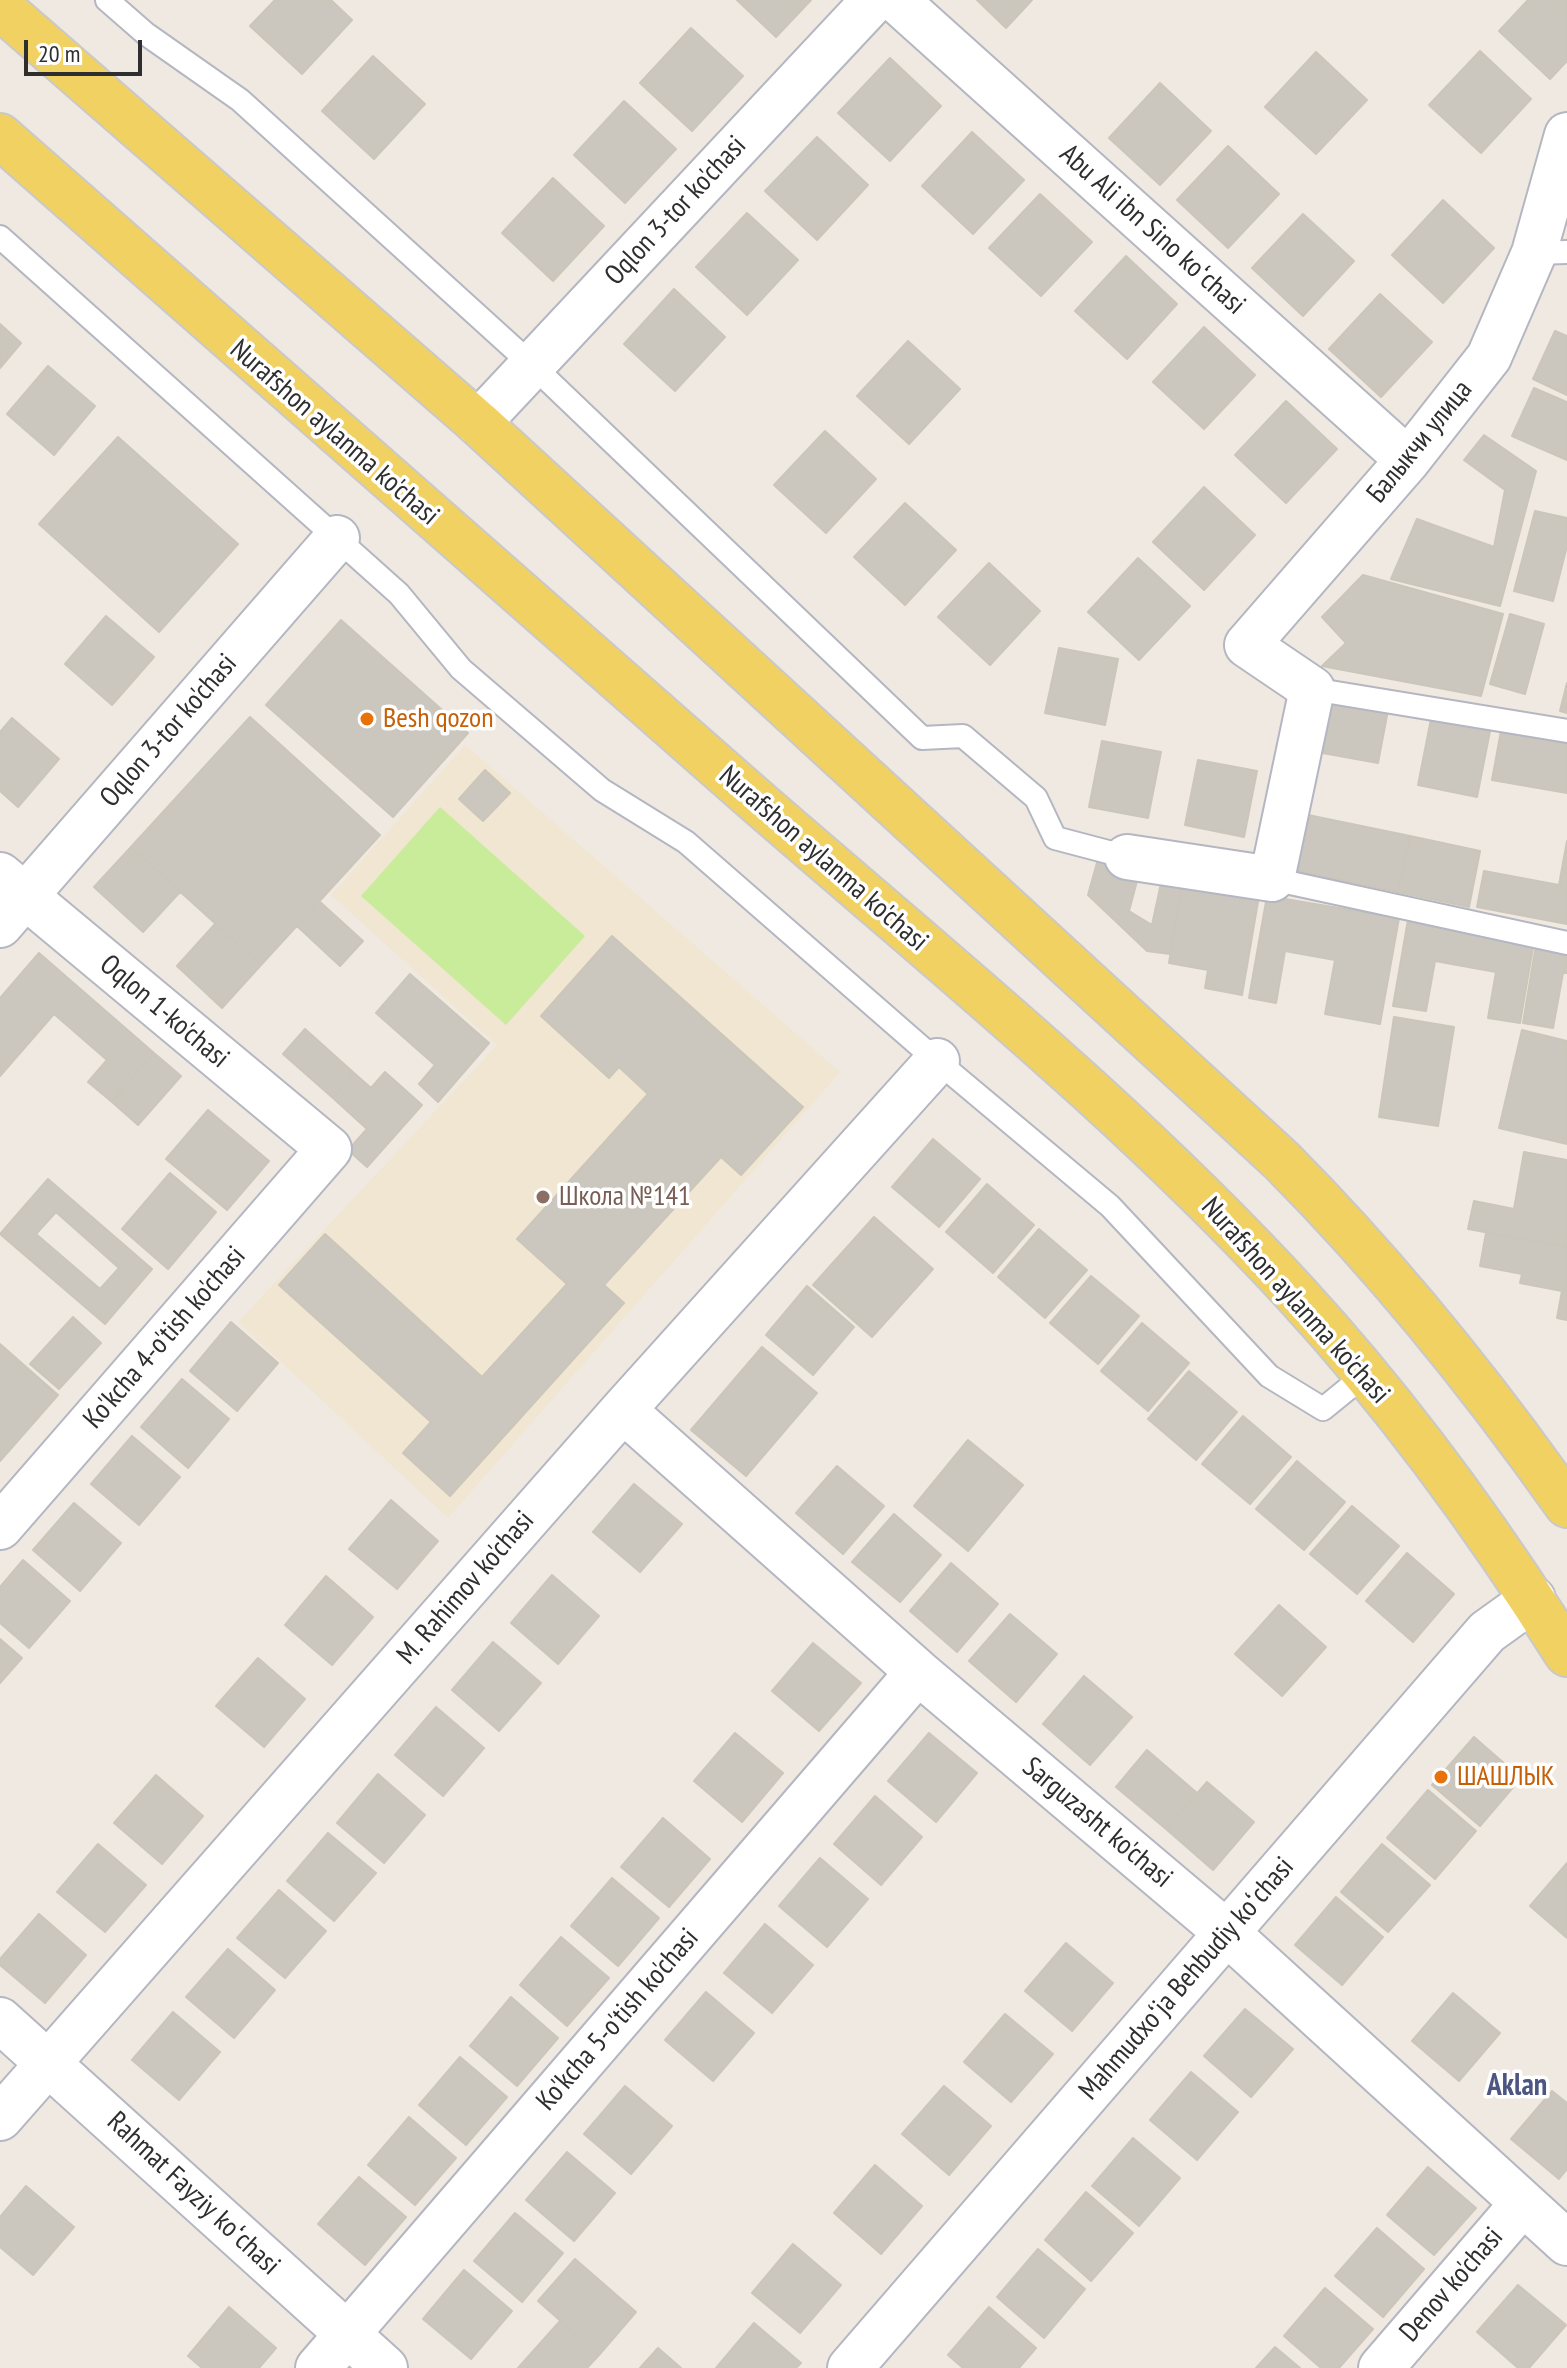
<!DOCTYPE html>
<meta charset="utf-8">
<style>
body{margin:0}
#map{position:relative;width:1567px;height:2368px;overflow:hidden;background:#efe9e1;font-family:"PT Sans Narrow",sans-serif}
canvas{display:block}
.scale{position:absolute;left:24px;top:40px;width:118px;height:36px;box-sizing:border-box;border:4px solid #2e2e2e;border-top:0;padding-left:10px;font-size:24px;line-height:28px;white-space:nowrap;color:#2e2e2e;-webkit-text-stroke:6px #fff;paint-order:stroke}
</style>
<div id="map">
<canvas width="1567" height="2368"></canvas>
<div class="scale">20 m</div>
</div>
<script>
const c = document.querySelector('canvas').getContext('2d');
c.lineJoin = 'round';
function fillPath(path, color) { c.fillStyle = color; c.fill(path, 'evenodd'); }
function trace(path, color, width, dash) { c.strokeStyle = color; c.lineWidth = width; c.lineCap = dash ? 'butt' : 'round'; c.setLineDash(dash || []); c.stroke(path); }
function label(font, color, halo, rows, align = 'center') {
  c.font = font + ' "PT Sans Narrow",sans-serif'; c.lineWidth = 7; c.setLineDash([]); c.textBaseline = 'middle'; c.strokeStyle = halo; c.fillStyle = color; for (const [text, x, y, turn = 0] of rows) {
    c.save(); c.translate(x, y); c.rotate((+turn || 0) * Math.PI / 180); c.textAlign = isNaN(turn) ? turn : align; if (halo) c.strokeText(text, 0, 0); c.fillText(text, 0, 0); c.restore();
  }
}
fillPath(new Path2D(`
 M465,745L840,1072L448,1518L238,1322L497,1045L331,895Z`), '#f0e6d1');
fillPath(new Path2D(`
 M440,807L585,936L506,1025L361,896Z`), '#c9ec9a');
const building = new Path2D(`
 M275,0H331L352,20L302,74L250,26Z
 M737,0H811L776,37Z
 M977,0H1032L1006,28Z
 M1528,0H1567V61L1550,79L1499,31Z
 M691,28L743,76L692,131L640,83Z
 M1480,51L1531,99L1481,153L1429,105Z
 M1316,52L1367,100L1316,154L1265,107Z
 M373,56L425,104L374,159L322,111Z
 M890,58L941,106L890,161L838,113Z
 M1160,83L1211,131L1160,185L1109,138Z
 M624,101L676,149L625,203L574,155Z
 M972,132L1024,180L973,234L922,186Z
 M817,137L868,185L817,240L765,191Z
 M1228,146L1279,194L1228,248L1177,200Z
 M553,178L604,226L553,281L502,233Z
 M1040,194L1092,242L1041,296L989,248Z
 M1443,200L1494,248L1443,303L1392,255Z
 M747,213L798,260L747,315L696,267Z
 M1303,214L1354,261L1303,316L1252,268Z
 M1126,256L1177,304L1127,359L1075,311Z
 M674,289L725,337L675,391L624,344Z
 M1380,294L1432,342L1381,397L1329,349Z
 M0,324L21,343L0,368Z
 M1204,327L1255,375L1204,429L1153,382Z
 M1555,331L1567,336V395L1533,379Z
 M908,341L960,389L909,444L857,396Z
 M48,366L95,406L54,455L7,414Z
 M1534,388L1567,402V460L1512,436Z
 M1286,401L1337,449L1286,503L1235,455Z
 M825,431L876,479L826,533L774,485Z
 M1484,435L1536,471L1500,606L1391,579L1417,519L1494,547L1505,490L1464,460Z
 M118,437L238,544L159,632L39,524Z
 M1204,487L1255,535L1204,590L1153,542Z
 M905,503L956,550L905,605L854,557Z
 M1535,511L1567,518V546L1553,601L1514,591Z
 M1138,558L1190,606L1139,660L1088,612Z
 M989,563L1040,611L990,665L938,617Z
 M1363,575L1503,614L1481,696L1322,666L1346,643L1322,617Z
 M1510,614L1544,624L1525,694L1490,684Z
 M106,616L154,657L112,705L65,664Z
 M341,620L468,733L393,817L266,705Z
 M1059,648L1118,659L1105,725L1045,713Z
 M1567,683V713L1560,711Z
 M1327,699L1388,710L1378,763L1317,752Z
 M250,717L380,835L261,965L131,847Z
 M12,718L59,759L18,807L0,791V732Z
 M1431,719L1490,731L1477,797L1418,785Z
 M1501,731L1567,743V793L1492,780Z
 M1102,741L1161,752L1148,818L1089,807Z
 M1198,760L1257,771L1244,837L1185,825Z
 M485,770L510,793L483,821L459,799Z
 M1308,815L1410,836L1398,892L1297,871Z
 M1410,836L1480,851L1469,907L1398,892Z
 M1567,841V924L1477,907L1484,871L1559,885Z
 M131,847L180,892L143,932L94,887Z
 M1098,859L1141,866L1129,911L1152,925L1163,874L1183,877L1170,954L1147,951L1088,895Z
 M1183,877L1260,890L1242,995L1205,988L1208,970L1169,963Z
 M1267,896L1399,918L1380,1024L1325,1014L1335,960L1285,951L1276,1003L1249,998Z
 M319,901L363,941L340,966L297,926Z
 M1408,920L1534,942L1520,1023L1488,1018L1496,972L1435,961L1426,1011L1393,1006Z
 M215,924L261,965L222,1008L177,966Z
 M612,936L803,1107L741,1175L721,1157L604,1285L624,1303L450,1496L403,1453L431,1422L279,1285L325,1234L482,1377L567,1284L517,1239L648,1094L619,1067L609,1078L541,1016Z
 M1536,945L1567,950V973H1563L1553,1028L1523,1023Z
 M39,953L154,1053L112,1102L88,1082L107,1060L54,1014L0,1076V998Z
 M410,974L489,1043L438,1102L419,1084L435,1065L376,1013Z
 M1394,1017L1454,1027L1438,1126L1379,1117Z
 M305,1029L354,1073L333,1098L283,1054Z
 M1522,1030L1567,1041V1144L1499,1128Z
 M154,1053L181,1076L138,1125L112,1102Z
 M385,1072L422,1105L367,1167L348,1150L367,1129L333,1098L354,1073L371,1088Z
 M208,1110L269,1161L227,1210L166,1159Z
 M933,1139L980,1179L939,1227L892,1187Z
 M1524,1152L1567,1160V1247L1468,1229L1474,1201L1514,1209Z
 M170,1173L216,1212L168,1269L122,1229Z
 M48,1179L152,1269L105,1324L0,1234ZM56,1212L119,1268L100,1289L36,1234Z
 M987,1184L1034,1225L993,1273L946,1232Z
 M874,1217L933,1269L872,1337L813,1285Z
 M1039,1229L1087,1270L1045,1318L998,1277Z
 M1486,1233L1567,1247V1320L1557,1318L1562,1291L1520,1283L1522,1274L1480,1266Z
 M1091,1276L1139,1316L1098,1364L1050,1323Z
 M807,1286L854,1327L813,1375L766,1335Z
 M73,1317L101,1343L59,1389L30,1364Z
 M231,1322L278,1363L237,1411L190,1371Z
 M1142,1323L1189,1363L1148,1411L1101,1371Z
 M0,1344L58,1395L0,1461Z
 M762,1347L817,1393L746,1476L691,1430Z
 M1189,1371L1237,1412L1196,1460L1148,1419Z
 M182,1379L229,1419L188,1468L141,1427Z
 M1243,1416L1291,1457L1250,1504L1202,1464Z
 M132,1436L180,1477L139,1525L91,1484Z
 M968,1440L1023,1485L968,1551L914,1506Z
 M1297,1461L1345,1502L1304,1550L1256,1509Z
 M837,1466L884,1506L843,1554L796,1513Z
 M634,1484L682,1524L640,1572L593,1532Z
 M391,1500L438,1541L397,1589L349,1549Z
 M74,1503L121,1543L80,1591L33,1550Z
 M1352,1506L1399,1546L1357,1594L1310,1554Z
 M894,1514L941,1555L900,1602L852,1562Z
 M1407,1553L1454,1594L1413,1642L1366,1601Z
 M23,1560L70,1601L29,1648L0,1623V1587Z
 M951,1563L998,1604L957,1652L910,1611Z
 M552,1575L599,1616L558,1664L511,1623Z
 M326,1576L373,1617L332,1665L285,1625Z
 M1279,1605L1326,1647L1282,1696L1235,1654Z
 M1010,1614L1057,1654L1016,1702L969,1661Z
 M0,1639L22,1658L0,1683Z
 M493,1642L541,1683L499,1731L452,1690Z
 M813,1643L861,1683L819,1731L772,1691Z
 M258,1658L305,1699L264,1747L216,1706Z
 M1084,1676L1132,1717L1090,1765L1043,1724Z
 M436,1707L484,1748L443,1796L395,1755Z
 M735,1733L783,1773L742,1822L694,1781Z
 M929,1733L977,1773L936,1822L888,1781Z
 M1474,1737L1521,1778L1480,1826L1432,1785Z
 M1147,1750L1197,1793L1166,1829L1116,1787Z
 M378,1774L425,1815L384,1863L337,1823Z
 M156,1775L203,1816L162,1864L114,1823Z
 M1207,1782L1254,1822L1213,1870L1166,1829Z
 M1428,1790L1476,1831L1435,1879L1387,1838Z
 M875,1796L922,1837L881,1885L834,1844Z
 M663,1818L710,1859L669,1907L621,1867Z
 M328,1833L376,1873L334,1921L287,1881Z
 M98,1844L146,1885L105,1932L57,1892Z
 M1382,1844L1430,1885L1388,1932L1341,1892Z
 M820,1858L868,1899L827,1947L779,1906Z
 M1567,1863V1938L1530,1906Z
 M612,1878L659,1918L618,1966L571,1926Z
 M279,1890L326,1931L285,1978L237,1938Z
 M1336,1897L1383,1937L1342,1985L1295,1945Z
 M39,1914L86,1955L45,2003L0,1965V1959Z
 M765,1924L813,1965L772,2013L724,1973Z
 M561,1937L609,1978L567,2026L520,1985Z
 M1066,1943L1113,1983L1072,2031L1025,1991Z
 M228,1949L275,1990L234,2038L186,1997Z
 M706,1992L754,2033L713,2081L665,2040Z
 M1453,1993L1500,2033L1459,2081L1412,2041Z
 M511,1997L558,2038L517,2086L470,2046Z
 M1245,2009L1293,2049L1251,2097L1204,2056Z
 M173,2012L220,2052L179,2100L132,2060Z
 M1005,2014L1053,2054L1011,2102L964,2062Z
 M460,2057L507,2097L466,2145L419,2105Z
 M1191,2072L1238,2112L1197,2160L1150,2120Z
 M625,2086L672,2126L631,2174L584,2134Z
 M944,2086L991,2126L949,2175L902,2134Z
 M1552,2091L1567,2103V2169L1559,2179L1511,2139Z
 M409,2117L456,2158L415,2205L368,2165Z
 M1133,2138L1180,2178L1139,2226L1092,2186Z
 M567,2152L615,2193L574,2241L526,2200Z
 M875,2165L922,2206L881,2254L834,2213Z
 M1428,2167L1476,2208L1434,2255L1387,2215Z
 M359,2177L406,2217L365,2265L318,2224Z
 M26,2186L74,2227L33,2275L0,2247V2217Z
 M1086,2192L1133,2233L1091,2281L1045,2240Z
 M515,2213L563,2253L522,2302L474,2261Z
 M1377,2228L1424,2269L1383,2317L1335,2276Z
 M793,2244L841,2285L800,2333L752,2293Z
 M1038,2249L1085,2289L1044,2338L997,2297Z
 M575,2259L636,2312L599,2355L538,2301Z
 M464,2270L512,2311L471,2359L423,2319Z
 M1518,2285L1566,2325L1529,2368H1518L1477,2332Z
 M1325,2288L1373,2329L1339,2368H1321L1284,2336Z
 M229,2307L276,2348L259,2368H202L188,2356Z
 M989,2307L1036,2348L1019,2368H963L948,2355Z
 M560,2321L599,2355L587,2368H518Z
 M754,2323L801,2363L796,2368H716Z
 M1275,2347L1300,2368H1256Z
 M658,2348L681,2368H640Z`);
fillPath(building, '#cbc7bf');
trace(building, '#cbc5ba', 2);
const lane = new Path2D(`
 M107,0L146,34L240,100L532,365L922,738L963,736L1036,798L1055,838L1127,857
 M0,237L399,594L461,669L602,790L686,842L937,1061L1110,1206L1269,1376L1323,1409L1366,1374
 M1534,253L1567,252
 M1312,689L1567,731
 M1272,879L1567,943`);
const street = new Path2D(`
 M896,0L1408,460
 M478,423L874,0
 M1127,857L1272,879L1312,689L1247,645L1408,460L1489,357L1534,253L1567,135
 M0,875L329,1149L0,1527
 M0,925L337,538
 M623,1410L918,1672L1227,1933L1567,2243
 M0,2020L385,2368
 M0,2118L623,1410L937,1061
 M318,2368L918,1672
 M850,2368L1487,1632L1533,1599
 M1381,2368L1523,2203`);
const primary = new Path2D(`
 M0,7L478,423L1282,1161C1387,1267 1481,1383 1567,1505
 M0,136C249,358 500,578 752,797C937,958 1130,1113 1296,1294C1398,1405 1487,1527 1567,1654`);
trace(lane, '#b4b7c1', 26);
trace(street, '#b4b7c1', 48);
trace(primary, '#c9c9c9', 48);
trace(lane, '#fff', 22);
trace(street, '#fff', 44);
trace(primary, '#f2d163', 44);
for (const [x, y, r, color] of [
 [367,719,8,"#e8710a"],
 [543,1197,8,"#8d6e63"],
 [1441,1777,8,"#e8710a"]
]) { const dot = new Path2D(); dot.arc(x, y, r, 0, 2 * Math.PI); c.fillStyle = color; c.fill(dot); trace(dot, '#fff', 3); }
label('28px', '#2e2e2e', '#fff', [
 ["Oqlon 3-tor ko'chasi",676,211,-47],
 ["Abu Ali ibn Sino koʻchasi",1152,230,42],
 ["Nurafshon aylanma ko'chasi",334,433,41],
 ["Балыкчи улица",1420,442,-51],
 ["Oqlon 3-tor ko'chasi",169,731,-49],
 ["Nurafshon aylanma ko'chasi",823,859,41],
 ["Oqlon 1-ko'chasi",164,1012,40],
 ["Nurafshon aylanma ko'chasi",1295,1301,48],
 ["Ko'kcha 4-o'tish ko'chasi",165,1338,-49],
 ["M. Rahimov ko'chasi",466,1588,-49],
 ["Sarguzasht ko'chasi",1097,1823,40],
 ["Mahmudxoʻja Behbudiy koʻchasi",1187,1979,-49],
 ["Ko'kcha 5-o'tish ko'chasi",618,2020,-49],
 ["Rahmat Fayziy koʻchasi",193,2194,43],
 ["Denov ko'chasi",1452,2285,-49]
]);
label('28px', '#c56008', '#fff', [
 ["Besh qozon",383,719],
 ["ШАШЛЫК",1457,1777]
], 'left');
label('28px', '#785e54', '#fff', [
 ["Школа №141",559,1197]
], 'left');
label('bold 30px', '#4d5680', '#fff', [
 ["Aklan",1517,2086]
]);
</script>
